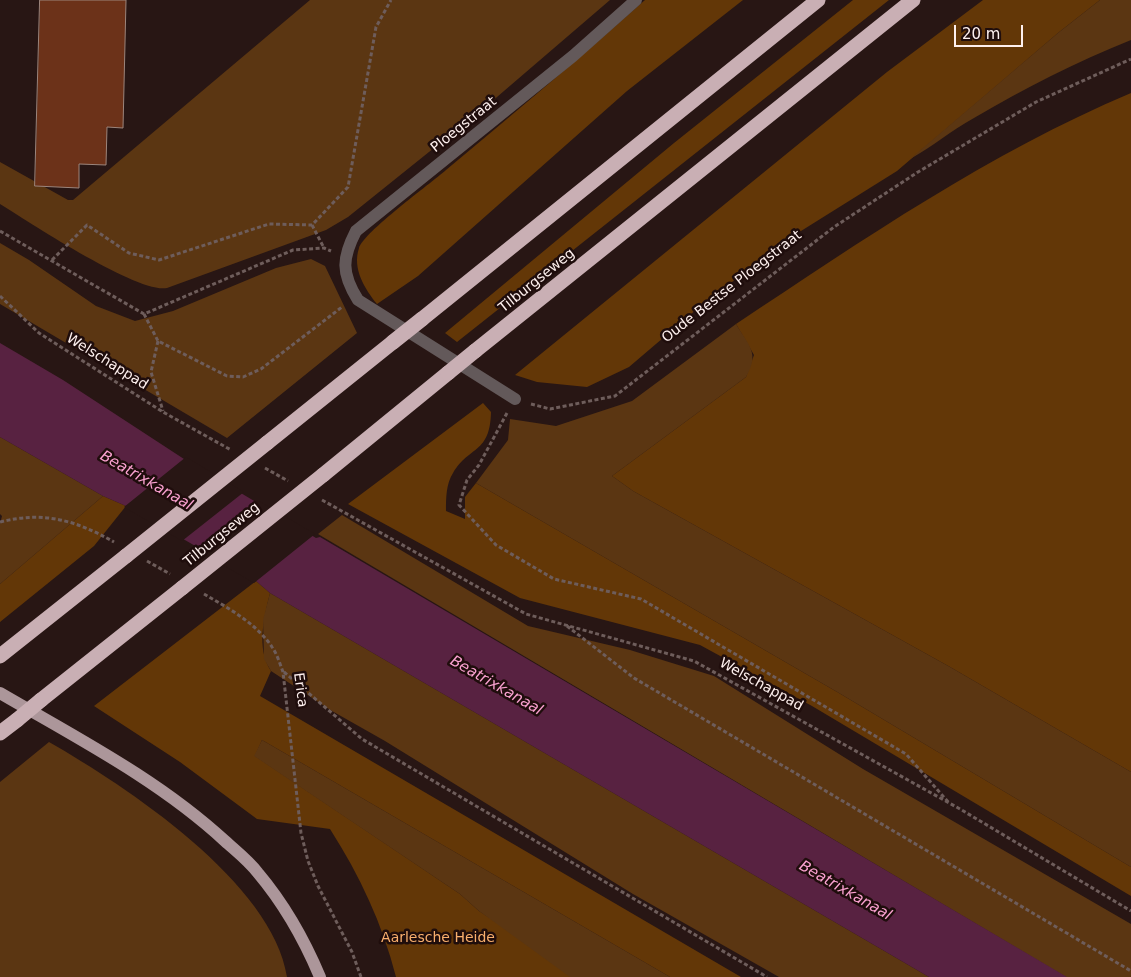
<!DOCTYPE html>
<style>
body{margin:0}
#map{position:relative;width:1131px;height:977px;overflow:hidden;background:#281614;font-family:"DejaVu Sans",sans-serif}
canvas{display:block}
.scale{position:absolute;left:954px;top:25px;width:69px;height:22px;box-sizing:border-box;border:2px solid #fef0ee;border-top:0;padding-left:6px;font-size:15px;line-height:18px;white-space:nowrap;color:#fef0ee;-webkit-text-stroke:4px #1f0d0c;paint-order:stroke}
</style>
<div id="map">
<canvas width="1131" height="977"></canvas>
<div class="scale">20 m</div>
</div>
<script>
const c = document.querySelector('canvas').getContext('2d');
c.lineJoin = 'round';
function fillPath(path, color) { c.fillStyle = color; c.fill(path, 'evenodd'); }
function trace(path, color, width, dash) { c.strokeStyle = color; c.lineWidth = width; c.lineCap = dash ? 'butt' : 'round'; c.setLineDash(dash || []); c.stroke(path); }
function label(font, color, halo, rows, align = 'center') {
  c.font = font + ' "DejaVu Sans",sans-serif'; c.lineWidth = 5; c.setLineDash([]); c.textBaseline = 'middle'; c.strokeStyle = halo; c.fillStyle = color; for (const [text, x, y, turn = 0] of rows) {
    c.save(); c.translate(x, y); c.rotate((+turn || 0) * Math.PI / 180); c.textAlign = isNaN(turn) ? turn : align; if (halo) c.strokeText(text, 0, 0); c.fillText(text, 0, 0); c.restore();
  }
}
fillPath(new Path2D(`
 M645,0H743L627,91L418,276L377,304C365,289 352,269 359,248C364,232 430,184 446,170C513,114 580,58 645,0Z
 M853,0H889L457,342L445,333L674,143Z
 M983,0H1100L1058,33L897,171L785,241L697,309L629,367L587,387L537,382L515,375L887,72Z
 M1131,93V772L950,667L633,491L612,476L746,377L754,355L736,324C864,239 989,153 1131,93Z
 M483,403L491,412C490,454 470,445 453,473C446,484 446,498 446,511L465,519V497L476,483L839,693L1131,867V896L812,706L700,645L520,598L348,504Z
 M103,496L126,506L94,546L0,622V584Z
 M256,581L270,593C264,618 256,648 271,671L260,696L741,977H670L262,740L255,756L460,894L479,911L580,977H396C382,923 360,876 330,829L257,819L180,762L94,706Z`), '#633707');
fillPath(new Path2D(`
 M310,0H610L490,103L348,217L326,230L167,288C138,294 29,222 0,204V162L68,200H73Z
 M1100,0H1131V40C1076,62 1025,88 974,118C952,130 932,147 910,159L1058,33Z
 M0,243L29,260L96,306L135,321L173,311L276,268L311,259L325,266L357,333L227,438L0,304Z
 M736,324C749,346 760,353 746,377L612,476L633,491L950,667L1131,772V867L839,693L476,483L508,440L510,419L556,426L632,401Z
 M0,437L103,496L0,584V524L2,516L0,514Z
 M342,515L528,626L630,650L714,676L863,769L1131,924V977H1066L318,534Z
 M270,593L929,977H779L633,894L385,741L332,711L271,671L264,659L263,620Z
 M262,740L670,977H570L479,911L460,894L254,756Z
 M49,742C126,786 273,883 287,977H0V782Z`), '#5b3612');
fillPath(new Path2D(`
 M0,343L63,380L184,459L316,538L320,537L1067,977H929L270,593L256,581L126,506L103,496L0,437Z`), '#582241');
fillPath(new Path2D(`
 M186,457L244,492L182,541L124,507Z
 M259,501L315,534L254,583L197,550Z`), '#281614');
const building = new Path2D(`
 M40,0H126L123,128L107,127L106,165L79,164V188L35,186Z`);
fillPath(building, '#6c3219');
trace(building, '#9c857c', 1);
trace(new Path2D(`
 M312,225L324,248
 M0,231L144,314L293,250L324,248L331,251
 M52,260L87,225L129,253L159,260L269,224L312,225L348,187L376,27L391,0
 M0,296L39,333L163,412L231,450
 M144,314L158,341L227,376L243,377L261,369L342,307
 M158,341L151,372L163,411
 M531,404L550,409L615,396L834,227L918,172L1036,102L1131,59
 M507,413L479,465L467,480L459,505L496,545L554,579L641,599L906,754L949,803
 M265,468L288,481
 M322,500L526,614L694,661L960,809L1131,911
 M0,522C44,511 75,520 114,542
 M147,561L170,574
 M204,594C228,608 256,623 272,647C277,654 280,664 283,672L301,833L308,861L318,886L352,952L361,977
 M567,626L634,678L1131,971
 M284,672L362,739L767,977`), '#6e5d5b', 3, [4, 2.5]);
trace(new Path2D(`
 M515,399L358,300C341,273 342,258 356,231L573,56L636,0`), '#63595a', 12);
trace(new Path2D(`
 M0,693C77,738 159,780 225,841C236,851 249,861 258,873C285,905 304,939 320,977`), '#ac969a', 12);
trace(new Path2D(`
 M422,319L818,0
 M475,351L913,0
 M267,443L393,342
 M323,475L448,373
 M0,656L126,556
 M41,700L182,588
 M0,733L17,720`), '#c9afb4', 15);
trace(new Path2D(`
 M393,342L422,319
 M448,373L475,351
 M126,556L267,443
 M182,588L323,475
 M17,720L41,700`), '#c9afb4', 15);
label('14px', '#fef0ee', '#1f0d0c', [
 ["Ploegstraat",464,125,-39],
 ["Tilburgseweg",537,281,-39],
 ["Oude Bestse Ploegstraat",732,287,-38],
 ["Welschappad",107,362,32],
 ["Tilburgseweg",222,535,-39],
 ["Welschappad",761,685,29],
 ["Erica",300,690,82]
]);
label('14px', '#f9af6d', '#1f0d0c', [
 ["Aarlesche Heide",438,938]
]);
label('italic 15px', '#faa1d0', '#1f0d0c', [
 ["Beatrixkanaal",146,481,30],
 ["Beatrixkanaal",496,686,30],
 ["Beatrixkanaal",845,891,30]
]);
</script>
